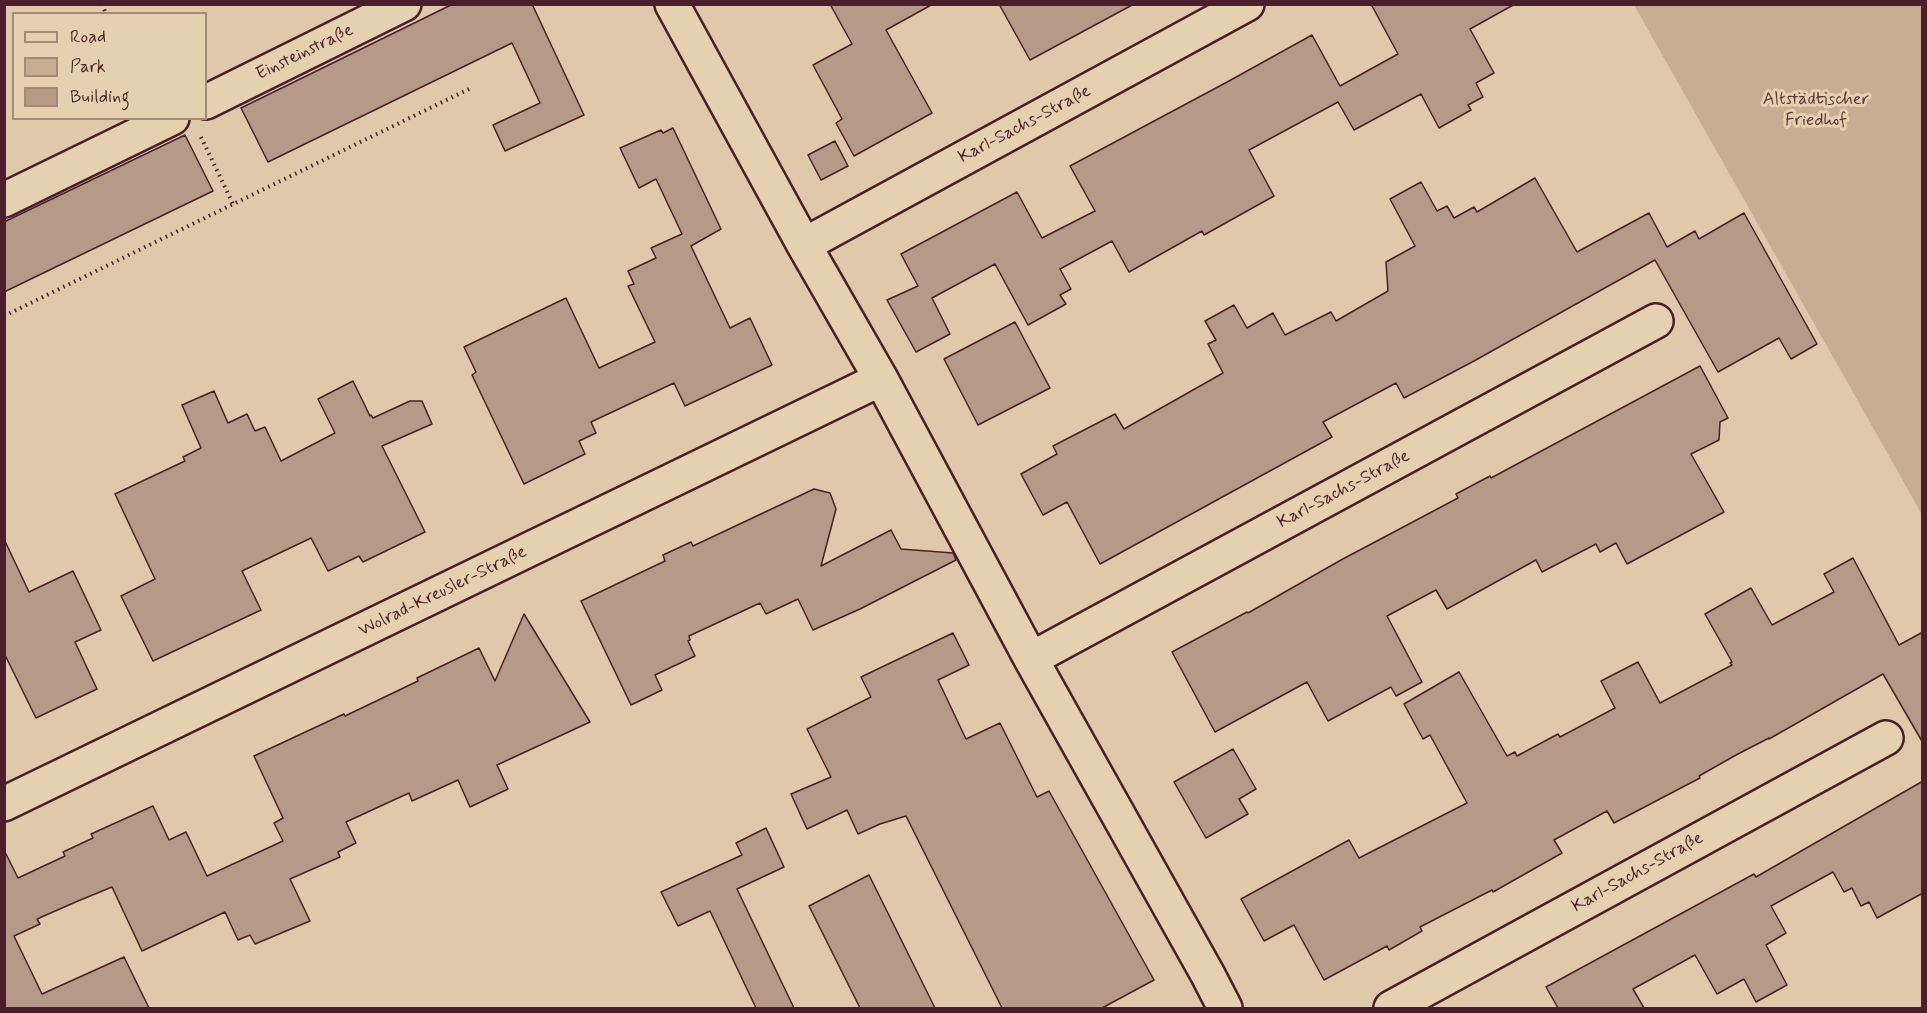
<!DOCTYPE html>
<meta charset="utf-8">
<style>
body{margin:0}
#map{position:relative;width:1927px;height:1013px;overflow:hidden;background:#dfc9aa;font-family:Mynerve,sans-serif}
canvas{display:block}
.frame{position:absolute;inset:0;border:6px solid #4a1f2b;pointer-events:none}
.legend{position:absolute;left:12px;top:12px;width:195px;height:108px;box-sizing:border-box;background:#e5d0af;border:2px solid #a7897a;margin:0;padding:8px 10px;list-style:none;font-size:18px;color:#4a1f2b}
.legend li{display:flex;align-items:center;gap:12px;height:30px}
.legend b{width:30px;border:2px solid #a7897a}
</style>
<div id="map">
<canvas width="1927" height="1013"></canvas>
<div class="frame"></div>
<ul class="legend">
<li><b style="height:8px;background:#e5d0af"></b>Road</li>
<li><b style="height:16px;background:#c6ad94"></b>Park</li>
<li><b style="height:16px;background:#b59a87"></b>Building</li>
</ul>
</div>
<script>
const c = document.querySelector('canvas').getContext('2d');
c.lineJoin = 'round';
function fillPath(path, color) { c.fillStyle = color; c.fill(path, 'evenodd'); }
function trace(path, color, width, dash) { c.strokeStyle = color; c.lineWidth = width; c.lineCap = dash ? 'butt' : 'round'; c.setLineDash(dash || []); c.stroke(path); }
function label(font, color, halo, rows, align = 'center') {
  c.font = font + ' Mynerve,sans-serif'; c.lineWidth = 6; c.setLineDash([]); c.textBaseline = 'middle'; c.strokeStyle = halo; c.fillStyle = color; for (const [text, x, y, turn = 0] of rows) {
    c.save(); c.translate(x, y); c.rotate((+turn || 0) * Math.PI / 180); c.textAlign = isNaN(turn) ? turn : align; if (halo) c.strokeText(text, 0, 0); c.fillText(text, 0, 0); c.restore();
  }
}
fillPath(new Path2D(`
 M1634,5H1922V515L1893,463Z`), '#c6ad94');
const building = new Path2D(`
 M453,4H532L584,115L505,151L493,125L540,103L512,43L268,162L241,108Z
 M830,4H933L886,30L932,113L854,156L836,123L842,119L813,65L852,44Z
 M999,4H1134L1030,60Z
 M1371,4H1515L1470,29L1494,73L1476,83L1483,97L1468,105L1471,110L1439,128L1421,94L1354,130L1338,102L1249,150L1274,196L1204,235L1202,231L1129,272L1112,241L1060,269L1071,289L1060,295L1066,304L1028,325L995,264L932,298L950,334L916,352L887,300L918,286L901,254L1017,192L1042,238L1095,211L1070,166L1229,81L1312,35L1340,86L1398,54Z
 M673,128L721,229L691,246L730,328L750,318L772,365L685,406L674,383L591,422L596,433L579,441L585,454L524,484L472,375L476,372L464,347L566,298L599,368L655,342L628,286L634,284L628,271L656,258L651,248L682,234L656,179L639,188L620,148L661,130L663,133Z
 M185,135L213,191L4,292V222Z
 M835,141L848,166L821,180L808,155Z
 M1535,178L1577,252L1649,213L1667,247L1695,231L1699,239L1744,213L1817,344L1791,359L1779,338L1718,372L1655,260L1474,361L1404,398L1396,383L1323,422L1332,437L1100,564L1067,502L1043,515L1021,474L1057,454L1053,446L1115,414L1124,429L1223,373L1208,344L1216,340L1205,321L1234,305L1247,328L1273,313L1285,335L1331,312L1336,321L1388,291L1386,262L1415,246L1390,199L1421,182L1437,211L1447,206L1454,218L1474,207L1477,212Z
 M1015,322L1050,388L978,425L944,359Z
 M1700,366L1728,418L1720,422L1719,440L1691,454L1724,512L1627,564L1616,543L1600,552L1596,544L1542,572L1536,560L1447,609L1436,590L1387,616L1422,682L1396,696L1391,687L1328,721L1307,682L1215,732L1172,652L1247,612L1248,613L1341,560L1458,498L1456,494L1490,476L1491,478Z
 M353,381L370,416L371,415L373,418L410,401H422L432,424L382,446L425,532L363,562L359,556L328,571L311,538L242,571L261,610L153,661L121,596L155,579L115,494L185,461L183,457L201,448L182,405L214,391L228,423L247,414L255,431L265,427L281,461L335,433L318,399Z
 M814,489L830,493L836,509L821,566L891,530L901,549L953,553L956,560L860,609L813,630L798,599L766,614L760,603L689,636L690,640L688,641L695,656L655,675L662,690L631,705L581,601L665,561L663,555L691,542L693,546Z
 M4,539L29,592L73,571L101,630L75,642L97,689L36,718L4,653Z
 M1853,558L1899,645L1923,632V743L1883,674L1769,739V738L1736,755L1699,776L1700,778L1614,823L1607,811L1554,840L1562,853L1493,892L1492,890L1420,927L1422,931L1389,950L1387,946L1324,980L1294,925L1264,941L1241,899L1349,840L1359,858L1467,803L1430,735L1423,739L1404,704L1459,672L1507,756L1515,752L1517,756L1558,734L1560,737L1615,708L1601,681L1638,662L1660,703L1732,665L1730,663L1732,662L1705,614L1751,588L1772,625L1834,592L1824,574Z
 M524,614L590,722L497,765L508,789L470,807L458,780L412,801L409,793L346,822L356,843L338,852L340,857L290,879L310,921L255,944L250,935L238,940L225,912L142,951L112,887L78,901L37,919L40,924L14,936L42,994L124,957L149,1008H4V850L18,878L65,856L63,852L93,838L91,834L153,806L169,840L186,832L207,876L283,841L274,823L283,818L254,756L344,714L345,716L418,681L417,678L479,648L495,681Z
 M953,633L969,665L938,680L966,739L1000,723L1037,797L1049,791L1154,980L1102,1008H1002L906,816L880,824L858,834L847,810L807,829L791,794L831,777L807,729L871,697L861,677Z
 M1233,749L1256,789L1239,799L1248,814L1206,838L1174,782Z
 M1923,781V893L1877,918L1869,902L1861,906L1852,888L1844,892L1833,872L1771,906L1786,933L1766,945L1787,985L1756,1002L1744,979L1717,994L1695,955L1633,989L1644,1008H1558L1546,987L1754,874L1756,877Z
 M766,828L784,867L737,889L794,1008H756L710,911L678,926L661,892L742,855L736,843Z
 M869,875L935,1008H860L809,906Z`);
fillPath(building, '#b59a87');
trace(building, '#4a1f2b', 1.5);
const street = new Path2D(`
 M672,4L804,245L881,379L1031,659L1208,975L1225,1008
 M206,102L404,4
 M4,200L172,118
 M804,245L1247,4
 M1031,659L1656,321
 M4,804L881,379
 M1391,1008L1886,738`);
trace(street, '#4a1f2b', 38);
trace(new Path2D(`
 M102,4L106,14
 M201,137L233,204
 M4,316L471,88`), '#4a1f2b', 4, [1.5, 4.5]);
trace(street, '#e5d0af', 33);
label('18px', '#4a1f2b', '#e5d0af', [
 ["Einsteinstraße",305,53,-26],
 ["Karl-Sachs-Straße",1025,125,-28],
 ["Karl-Sachs-Straße",1344,490,-28],
 ["Wolrad-Kreusler-Straße",443,592,-26],
 ["Karl-Sachs-Straße",1638,873,-29]
]);
label('18px', '#5d343b', '#e5d0af', [
 ["Altstädtischer",1816,100],
 ["Friedhof",1816,121]
]);
</script>
